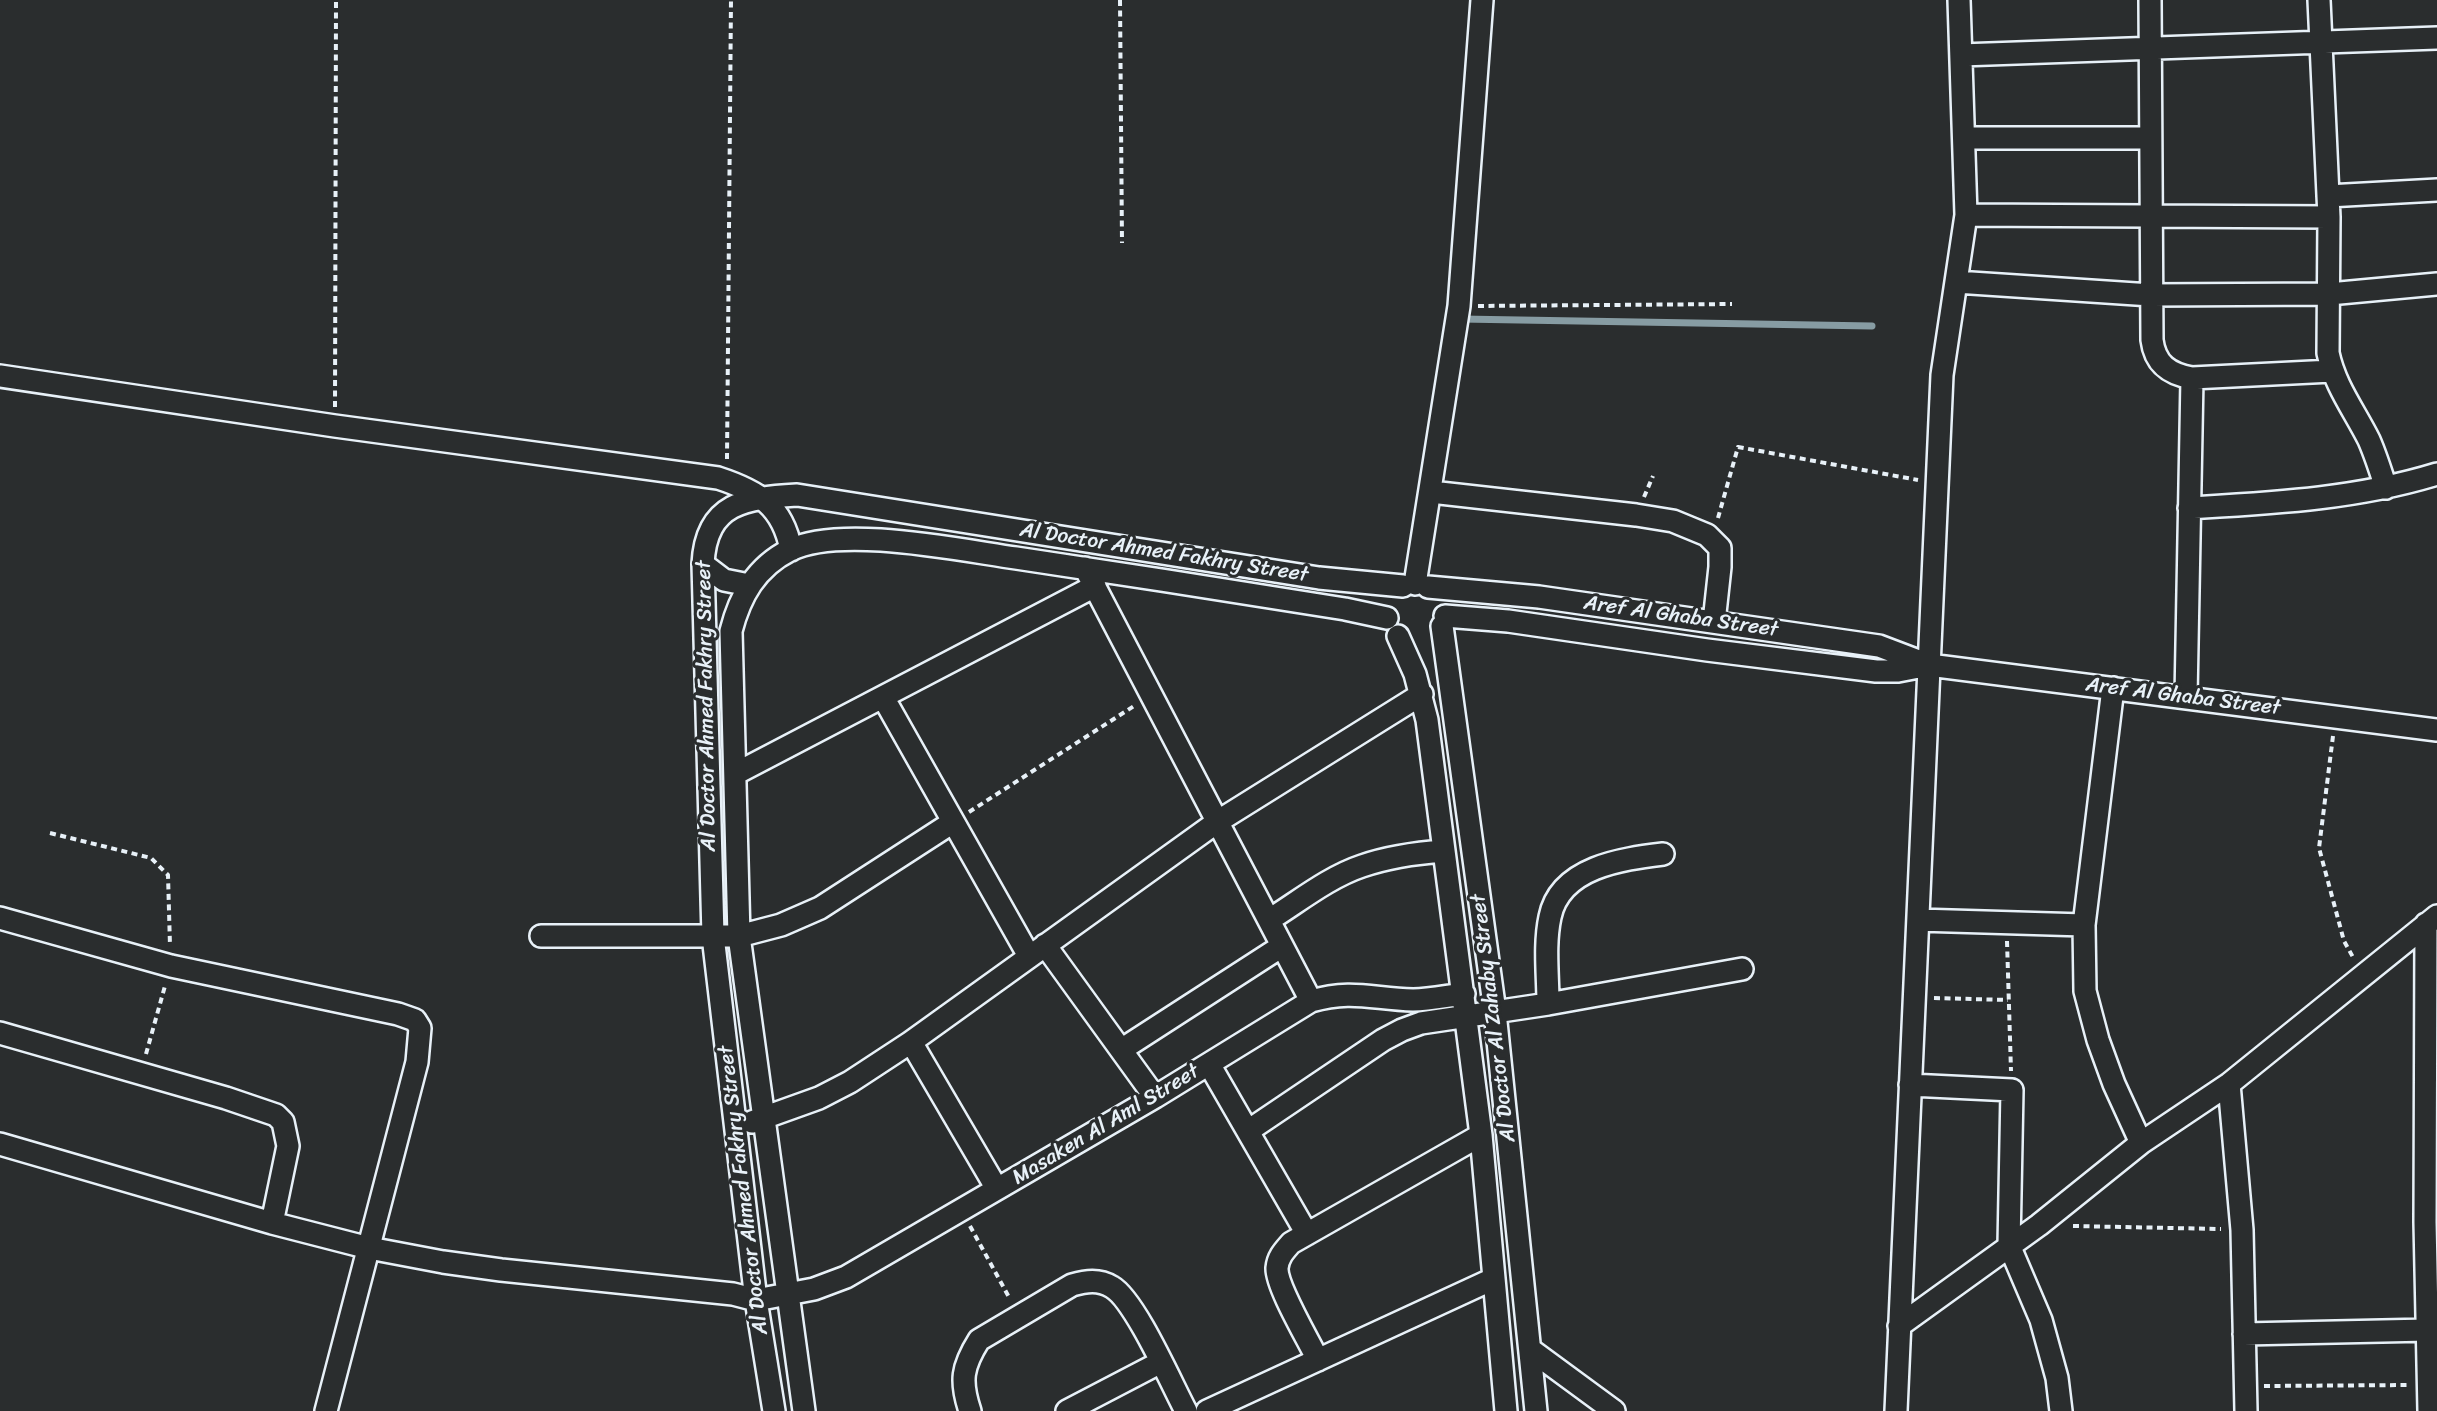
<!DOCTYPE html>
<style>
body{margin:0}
canvas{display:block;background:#2a2d2e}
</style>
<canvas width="2437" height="1411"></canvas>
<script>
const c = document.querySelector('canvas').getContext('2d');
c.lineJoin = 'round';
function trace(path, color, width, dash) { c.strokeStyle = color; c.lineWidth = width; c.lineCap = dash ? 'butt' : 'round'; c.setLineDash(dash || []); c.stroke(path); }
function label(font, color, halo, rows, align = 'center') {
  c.font = font + ' Sriracha,sans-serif'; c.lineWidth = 6; c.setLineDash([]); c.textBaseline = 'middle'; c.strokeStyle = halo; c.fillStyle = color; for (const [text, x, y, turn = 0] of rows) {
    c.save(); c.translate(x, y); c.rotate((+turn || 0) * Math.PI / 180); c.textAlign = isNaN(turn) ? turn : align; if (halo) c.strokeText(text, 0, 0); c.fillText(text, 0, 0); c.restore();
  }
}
trace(new Path2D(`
 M1461,319L1872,326`), '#879ca3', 7);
const minor = new Path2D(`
 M2150,0L2152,340C2155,364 2169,374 2192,378L2332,371
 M2319,0L2329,217L2328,353C2335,386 2354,410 2369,440C2376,456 2381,472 2386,488
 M1961,55L2437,38
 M1964,138H2150
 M2328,196L2437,190
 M1966,215L2329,217
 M1956,282L2151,295L2329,294L2437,284
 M0,376L335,426L718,478C758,491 783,506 791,550
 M1431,492L1636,515L1673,521L1707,535L1720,548V567L1714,622
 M2189,508C2273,503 2356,499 2437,474
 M703,564L724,580L749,585
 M1085,568L1311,1001
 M1415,584L1459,306L1482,0
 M1428,587L1539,597L1879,646L1929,665L2437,730
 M1445,616L1508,621L1707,650L1876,671H1898L1929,665
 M1442,626L1495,1012L1536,1411
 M1398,636L1415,674L1427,720L1481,1135L1506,1411
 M2113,688L2084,925L2085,991L2098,1040L2114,1084L2141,1143
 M883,697L1029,956
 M2186,697L2192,378
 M735,774L1095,586
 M0,918L171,966L398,1014L415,1020L420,1028L417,1062L326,1411
 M1269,920C1298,902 1329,877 1362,866C1388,857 1416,853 1444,851
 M1918,920L2084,925
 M2426,924L2425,1222L2429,1411
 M541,936H739L781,925L820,908L953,822
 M1045,945L1155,1097
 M1548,1004C1548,976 1544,945 1550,917C1560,867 1622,859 1663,854
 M0,1033L226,1098L276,1115L283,1122L288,1146L272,1223
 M911,1042L997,1189
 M1121,1050L1282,946
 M1209,1064L1307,1234
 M2229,1084L2242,1230L2246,1411
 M1910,1085L2012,1090L2009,1245L2041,1320L2057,1378L2061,1411
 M752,1122L819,1098L850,1082L911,1042L1217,822L1422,694
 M1248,1131L1383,1040L1402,1030L1421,1023L1548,1004L1742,969
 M0,1144L272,1223L369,1248L443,1262L501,1270L733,1294L756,1300L814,1289L846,1277L1155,1097L1311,1001C1352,989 1373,999 1413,1000C1430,1000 1447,996 1464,994
 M1899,1326L2039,1225L2141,1143L2229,1084L2437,916
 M2244,1334L2428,1330
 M1531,1350L1614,1411
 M1318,1360C1309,1341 1276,1286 1277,1268C1278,1257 1284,1251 1291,1243L1481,1135
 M774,1411L756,1300L713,936L703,564C706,502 746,498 797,495L1319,578L1403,586
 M804,1411L739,936L731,631C740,596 756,567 790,550C841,525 959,550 1016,558C1126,574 1235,592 1345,609L1387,618
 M970,1411C960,1381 962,1367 979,1340L1072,1285C1086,1281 1099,1279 1112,1287C1135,1300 1172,1385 1186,1411
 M1067,1411L1161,1362
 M1207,1411L1493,1279
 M1896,1411L1942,375L1966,215L1959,0`);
trace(minor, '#e8f1f8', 26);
trace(new Path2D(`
 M1120,0L1122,243
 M1478,306L1732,304
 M335,407L336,0
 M727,459L731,0
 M1644,497L1653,476
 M1718,518L1738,447L1918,480
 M2333,736L2319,848L2344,941L2354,959
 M969,812L1134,706
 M50,833L151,858L168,875L170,946
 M2007,941L2011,1071
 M1934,998L2008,1000
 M146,1054L165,986
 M970,1226L1010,1299
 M2073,1226L2221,1229
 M2264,1386L2409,1385`), '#e8f1f8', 4, [6, 4.5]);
trace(minor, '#2a2d2e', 21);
label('21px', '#e8f1f8', '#2a2d2e', [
 ["Al Doctor Ahmed Fakhry Street",1164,553,9],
 ["Aref Al Ghaba Street",1681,617,8],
 ["Aref Al Ghaba Street",2183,697,7],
 ["Al Doctor Ahmed Fakhry Street",707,706,-91],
 ["Al Doctor Al Zahaby Street",1494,1018,-97],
 ["Masaken Al Aml Street",1106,1125,-31],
 ["Al Doctor Ahmed Fakhry Street",744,1190,-97]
]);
</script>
